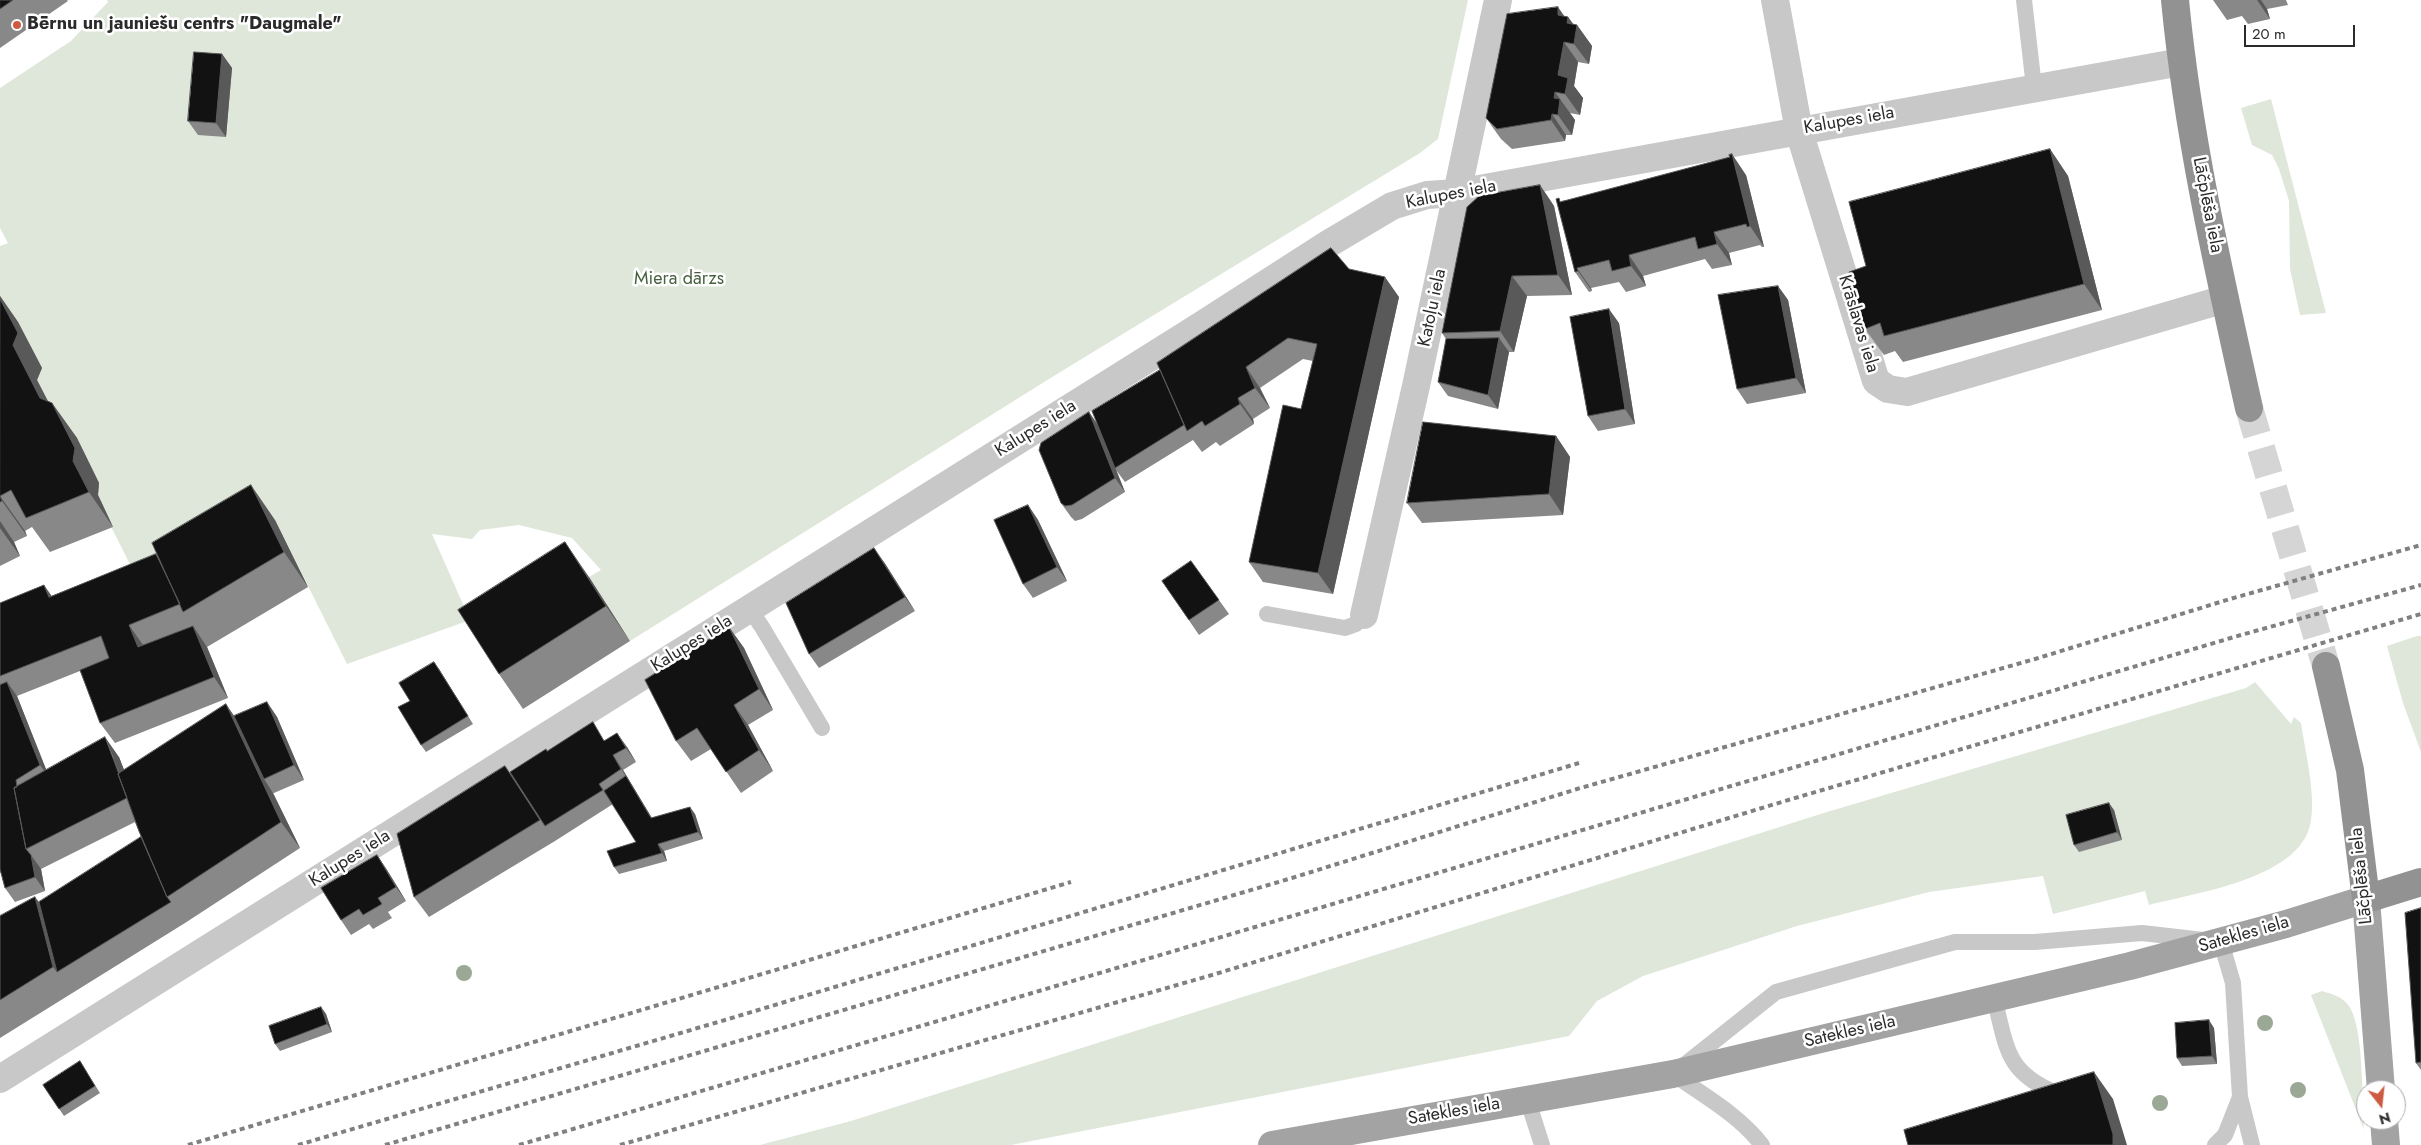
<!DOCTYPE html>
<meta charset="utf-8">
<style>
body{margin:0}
#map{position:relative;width:2421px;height:1145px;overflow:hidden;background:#fff;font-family:Jost,sans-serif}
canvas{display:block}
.north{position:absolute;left:2356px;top:1080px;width:50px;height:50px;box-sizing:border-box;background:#fff;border:1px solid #aaa;border-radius:50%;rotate:164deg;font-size:14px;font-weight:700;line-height:20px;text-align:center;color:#2b2b2b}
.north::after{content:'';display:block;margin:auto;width:18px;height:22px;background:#ce5a42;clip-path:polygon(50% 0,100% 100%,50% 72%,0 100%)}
.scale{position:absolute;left:2244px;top:25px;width:111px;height:22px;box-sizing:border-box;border:2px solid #2b2b2b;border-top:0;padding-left:6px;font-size:15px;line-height:18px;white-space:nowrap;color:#2b2b2b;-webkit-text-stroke:4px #fff;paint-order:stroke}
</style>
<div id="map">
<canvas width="2421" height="1145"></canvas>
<div class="north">N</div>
<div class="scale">20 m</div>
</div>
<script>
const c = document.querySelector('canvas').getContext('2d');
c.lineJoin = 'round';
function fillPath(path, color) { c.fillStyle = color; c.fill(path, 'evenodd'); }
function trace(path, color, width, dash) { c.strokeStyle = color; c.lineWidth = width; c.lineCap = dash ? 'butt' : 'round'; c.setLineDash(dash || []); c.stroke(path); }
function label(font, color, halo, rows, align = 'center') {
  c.font = font + ' Jost,sans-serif'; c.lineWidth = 5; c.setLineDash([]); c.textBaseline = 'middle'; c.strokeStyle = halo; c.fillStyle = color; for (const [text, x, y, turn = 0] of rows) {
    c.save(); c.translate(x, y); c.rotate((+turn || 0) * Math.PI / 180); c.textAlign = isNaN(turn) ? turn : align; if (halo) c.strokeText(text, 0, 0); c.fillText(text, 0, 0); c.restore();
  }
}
fillPath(new Path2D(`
 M107,0H1468L1438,139L1420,153L1057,374L630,641L589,577L601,570L572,538L519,525L480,530L472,539L432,534L470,620L347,664L275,520L141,586L37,380L42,368L0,305V246L8,243L0,228V88L71,41L108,2Z
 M2271,99L2326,313L2300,315L2290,269L2289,201L2279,169L2272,155L2252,145L2241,108Z
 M2417,636H2421V752L2403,703L2387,646Z
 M2255,682L2291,724L2294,717L2301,723C2305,752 2318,801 2309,829C2292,880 2194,893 2149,905L2145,891L2053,914L2043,876L1929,892L1797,926L1643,976L1597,1001L1569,1036L1011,1145H760L851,1121L1827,812L2246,688Z
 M2322,991C2332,994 2343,997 2349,1006C2364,1028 2362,1101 2364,1130L2311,995Z`), '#dee7da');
trace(new Path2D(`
 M2249,408L2326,666`), '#d5d5d5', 28, [28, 14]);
trace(new Path2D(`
 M2024,0L2034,87
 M749,608L762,627L822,728
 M1267,614L1345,628L1356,624L1364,615
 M1994,998C2007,1047 2005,1072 2056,1093
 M2240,1097L2252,1145
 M1527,1098L1542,1145
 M1762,1145C1739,1115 1703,1095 1673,1074L1776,992L1955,942H2035L2142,933L2221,942L2233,983L2240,1097L2225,1135L2215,1145`), '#c8c8c8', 16);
trace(new Path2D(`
 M1775,0L1799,131L1876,381L1888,389L1907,392L2225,299
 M1364,615L1416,386L1498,0
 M0,1079L1197,328L1328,244L1392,206L1427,195L1457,193L2181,62`), '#c8c8c8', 28);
trace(new Path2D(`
 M2384,1120L2386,1145
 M1272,1145L1673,1074L2130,966L2286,924L2366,899L2381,1090`), '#a3a3a3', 28);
trace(new Path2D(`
 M2175,0C2188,137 2219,273 2249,408
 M2326,666L2350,770L2366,899L2421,882`), '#929292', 28);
trace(new Path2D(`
 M188,1145L1071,882
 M298,1145L725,1020L1579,763
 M385,1145L1292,878L1577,789L2035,659L2230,599L2421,545
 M519,1145L2241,635L2421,585
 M620,1145L1212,975L1785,801L2421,614`), '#808080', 4, [5, 4]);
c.fillStyle = '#9aa895';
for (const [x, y] of [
 [464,973],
 [2265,1023],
 [2298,1090],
 [2160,1103]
]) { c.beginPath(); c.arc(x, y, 8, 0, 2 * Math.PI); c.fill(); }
fillPath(new Path2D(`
 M0,0H67L68,1L0,48Z
 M2213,0H2286L2288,5L2267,9L2270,19L2248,24L2242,16L2227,20Z
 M1565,16L1568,17L1573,24L1577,25L1592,46L1589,64L1578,62L1574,86L1583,98L1580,115L1570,113L1575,120L1572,135H1566L1565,141L1512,149L1501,139L1486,118Z
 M222,54L232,68L226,137L198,135L188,121Z
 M2050,149L2068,176L2102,310L1903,362L1895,351L1884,355L1865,329L1866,266Z
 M1746,175L1764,247H1762L1760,245L1729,253L1732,265L1712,269L1705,259L1643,276L1646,286L1626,292L1619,282L1591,288L1592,291L1589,292L1575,272L1561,201Z
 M1540,185L1554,206L1572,295L1527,296L1514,352H1509L1498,409L1448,396L1438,382L1446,339L1442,333Z
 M1349,269L1399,297L1333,594L1263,582L1249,562L1301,409L1313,361L1303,359L1260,388L1270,408L1253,419L1254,424L1220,446L1216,442L1202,452L1193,440L1125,482L1116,470L1125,492L1082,519L1075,521L1071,517L1061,503L1089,412L1098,425Z
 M1778,286L1788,300L1806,393L1747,404L1737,389Z
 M0,296L18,322L42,368L37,380L48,401L52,403L77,438L99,483L98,495L113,527L50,552L32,527L25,531L27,536L14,542L20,556L0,566Z
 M1619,323L1635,424L1598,431L1588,416Z
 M1556,436L1570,457L1563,515L1422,523L1407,503Z
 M1028,505L1038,520L1067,581L1033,598L1023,584Z
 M275,520L308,587L207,647L228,698L115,743L100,723L80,671L17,696L46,770L119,757L124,770L226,704L234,716L267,702L277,717L304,780L274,793H273L300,848L185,923L0,1038V916L35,897L39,902L141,837L135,822L41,869L45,891L15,902L5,888L1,873L0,872V603L52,596Z
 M1191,561L1229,614L1199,635L1162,581Z
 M884,562L915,611L819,668L809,654Z
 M589,577L630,641L523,709L499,674Z
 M729,627L744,648L773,710L748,725L773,771L741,793L711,749L691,761L676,741Z
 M439,669L473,724L426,752L421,745L410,701Z
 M605,740L627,747L636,762L623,770L652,818L695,814L703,839L664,851L667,861L619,874L614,867L636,842L613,804L555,841L429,917L414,897L510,772L547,751Z
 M2114,810L2122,840L2079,852L2074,845Z
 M377,855L387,870L406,901L388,912L392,918L373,929L369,924L351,935L341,920Z
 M2421,908V1070L2416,1063Z
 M321,1007L326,1014L332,1032L280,1051L275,1044Z
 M2214,1028L2217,1064L2182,1066L2177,1058Z
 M80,1061L100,1093L64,1116L43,1085Z`), '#888');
fillPath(new Path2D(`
 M2257,0H2261L2267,9L2270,19Z
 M1558,7L1567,20L1568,17L1577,29V25L1592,46L1589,64L1574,44L1558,15Z
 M1564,42L1578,62L1574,86L1583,98L1580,115L1565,94L1558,75Z
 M222,54L232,68L226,137L216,123Z
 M1555,92L1575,120L1572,135L1558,115L1554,98Z
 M1552,114L1566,135L1565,141L1551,120Z
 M2050,149L2068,176L2102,310L2084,284Z
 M1732,154L1746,175L1764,247L1750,226Z
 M1540,185L1554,206L1572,295L1558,275Z
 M1714,232L1729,253L1732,265L1717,244Z
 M1629,255L1643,276L1646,286L1631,266Z
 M1577,268L1591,288L1592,291L1578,271Z
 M1512,276L1527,296L1514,352L1500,331Z
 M1385,277L1399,297L1333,594L1318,573Z
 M1778,286L1788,300L1806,393L1796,378Z
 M0,296L18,322L42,368L37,380L64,433L40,398L13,345L0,299Z
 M1609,309L1619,323L1635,424L1625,409Z
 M1499,338L1509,352L1498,409L1488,395Z
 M1246,367L1260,388L1270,408L1255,388Z
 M1238,398L1253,419L1254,424L1240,404Z
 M52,403L77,438L99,483L98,495L113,527L89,492L73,461Z
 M1089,412L1099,427L1125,492L1115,478Z
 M1556,436L1570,457L1563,515L1549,494Z
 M251,485L275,520L308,587L284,552Z
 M0,496L25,531L27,536L2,501Z
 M1028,505L1038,520L1067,581L1057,567Z
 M0,521L14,542L20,556L0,528Z
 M565,542L589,577L630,641L606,606Z
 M874,548L884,562L915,611L905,597Z
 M44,585L58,605L49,597Z
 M129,625L143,645L138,647Z
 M193,626L207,647L228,698L214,677Z
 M729,627L744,648L773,710L759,689Z
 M434,662L439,669L473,724L468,716Z
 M7,682L17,696L50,779L40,765Z
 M267,702L277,717L304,780L294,765Z
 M226,704L244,731L264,779L273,793L300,848L281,822Z
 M734,705L748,725L773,771L759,750Z
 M617,733L627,747L636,762L626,748Z
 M105,737L119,757L143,818L129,797Z
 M613,755L623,770L656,825L651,818Z
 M2109,803L2114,810L2122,840L2117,832Z
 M690,807L695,814L703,839L698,832Z
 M658,844L664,851L667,861L662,853Z
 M31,855L41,869L45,891L35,877Z
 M377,855L387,870L406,901L396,887Z
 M35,897L53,923L57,972L53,967Z
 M321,1007L326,1014L332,1032L327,1024Z
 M2209,1020L2214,1028L2217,1064L2212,1056Z
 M2094,1072L2113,1099L2127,1145H2113Z`), '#595959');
const building = new Path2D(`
 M0,0H13L0,9Z
 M1558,7V15L1568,17L1567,23L1577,25L1574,44L1564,42L1558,75L1568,78L1565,94L1555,92L1554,98L1560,99L1558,115L1552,114L1551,120L1497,129L1486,118L1507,14Z
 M194,52L222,54L216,123L188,121Z
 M2050,149L2084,284L1884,336L1880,323L1865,329L1849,272L1866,266L1849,202Z
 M1732,154L1750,226L1747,227L1746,224L1714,232L1717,244L1698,249L1695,237L1629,255L1631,266L1612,271L1609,260L1577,268L1578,271L1575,272L1556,199L1559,198L1560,202L1730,157L1729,155Z
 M1540,185L1558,275L1512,276L1500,331L1442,333L1467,207L1479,196Z
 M1331,248L1349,269L1385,277L1318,573L1249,562L1283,405L1301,409L1317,344L1288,338L1246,367L1255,388L1238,398L1240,404L1205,426L1202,421L1187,431L1157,363Z
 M1778,286L1796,378L1737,389L1718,295Z
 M0,299L18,333L13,345L40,398L52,403L75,448L73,461L89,492L26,518L11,490L0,496L2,501L0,502Z
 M1609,309L1625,409L1588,416L1570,317Z
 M1499,338L1488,395L1438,382L1446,339Z
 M1160,370L1184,425L1115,468L1092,411Z
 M1089,412L1115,478L1072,505L1065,506L1061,503L1039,450L1041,443Z
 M1423,422L1556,436L1549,494L1407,503Z
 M251,485L284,552L183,612L152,543Z
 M1028,505L1057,567L1023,584L994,520Z
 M565,542L606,606L499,674L458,610Z
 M874,548L905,597L809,654L786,603Z
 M156,554L180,604L129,625L138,647L193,626L214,677L100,723L80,670L109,658L101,636L0,676V603L44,585L49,597Z
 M1191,561L1219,600L1189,620L1162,581Z
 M729,627L759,689L734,705L759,750L726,772L697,728L676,741L645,680Z
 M434,662L468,716L421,745L398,707L410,701L399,683Z
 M7,682L40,765L16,780L17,787L14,788L26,849L31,855L35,877L5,888L0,869V685Z
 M267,702L294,765L264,779L234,716Z
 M226,704L281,822L167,897L139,831L118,774Z
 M593,722L604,741L617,733L626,748L613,755L621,769L599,784L603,790L545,826L510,772L546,749L547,751Z
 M105,737L119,774H118L127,798L26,849L14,788Z
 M505,766L540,820L414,897L397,834Z
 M626,776L651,818L690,807L698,832L658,844L662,853L614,867L607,851L636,842L604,791Z
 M2109,803L2117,832L2074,845L2066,815Z
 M141,837L167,897L171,902L57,972L39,902Z
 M377,855L396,887L378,898L382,904L363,915L359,909L341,920L321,888Z
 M35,897L53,967L0,1000V916Z
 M2421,908V1062L2416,1063L2405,913Z
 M321,1007L327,1024L275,1044L269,1026Z
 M2209,1020L2212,1056L2177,1058L2175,1023Z
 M80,1061L95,1086L59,1109L43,1085Z
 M2094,1072L2113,1134V1145H1908L1904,1130Z`);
fillPath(building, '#121212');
trace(building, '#595959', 1);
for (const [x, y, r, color] of [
 [17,25,5,"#ce5a42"]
]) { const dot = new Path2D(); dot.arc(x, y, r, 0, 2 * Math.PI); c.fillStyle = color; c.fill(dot); trace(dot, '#fff', 2); }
label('bold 18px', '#2b2b2b', '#fff', [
 ["Bērnu un jauniešu centrs \"Daugmale\"",27,25]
], 'left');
label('18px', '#2b2b2b', '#fff', [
 ["Kalupes iela",1849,121,-10],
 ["Kalupes iela",1451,195,-11],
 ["Lāčplēša iela",2207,205,79],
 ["Katoļu iela",1433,308,-78],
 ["Krāslavas iela",1858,324,73],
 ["Kalupes iela",1036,429,-32],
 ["Kalupes iela",692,644,-32],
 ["Kalupes iela",350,859,-32],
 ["Lāčplēša iela",2362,876,-96],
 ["Satekles iela",2244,935,-16],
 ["Satekles iela",1850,1032,-13],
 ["Satekles iela",1454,1112,-10]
]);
label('18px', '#47613f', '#fff', [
 ["Miera dārzs",679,280]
]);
</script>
